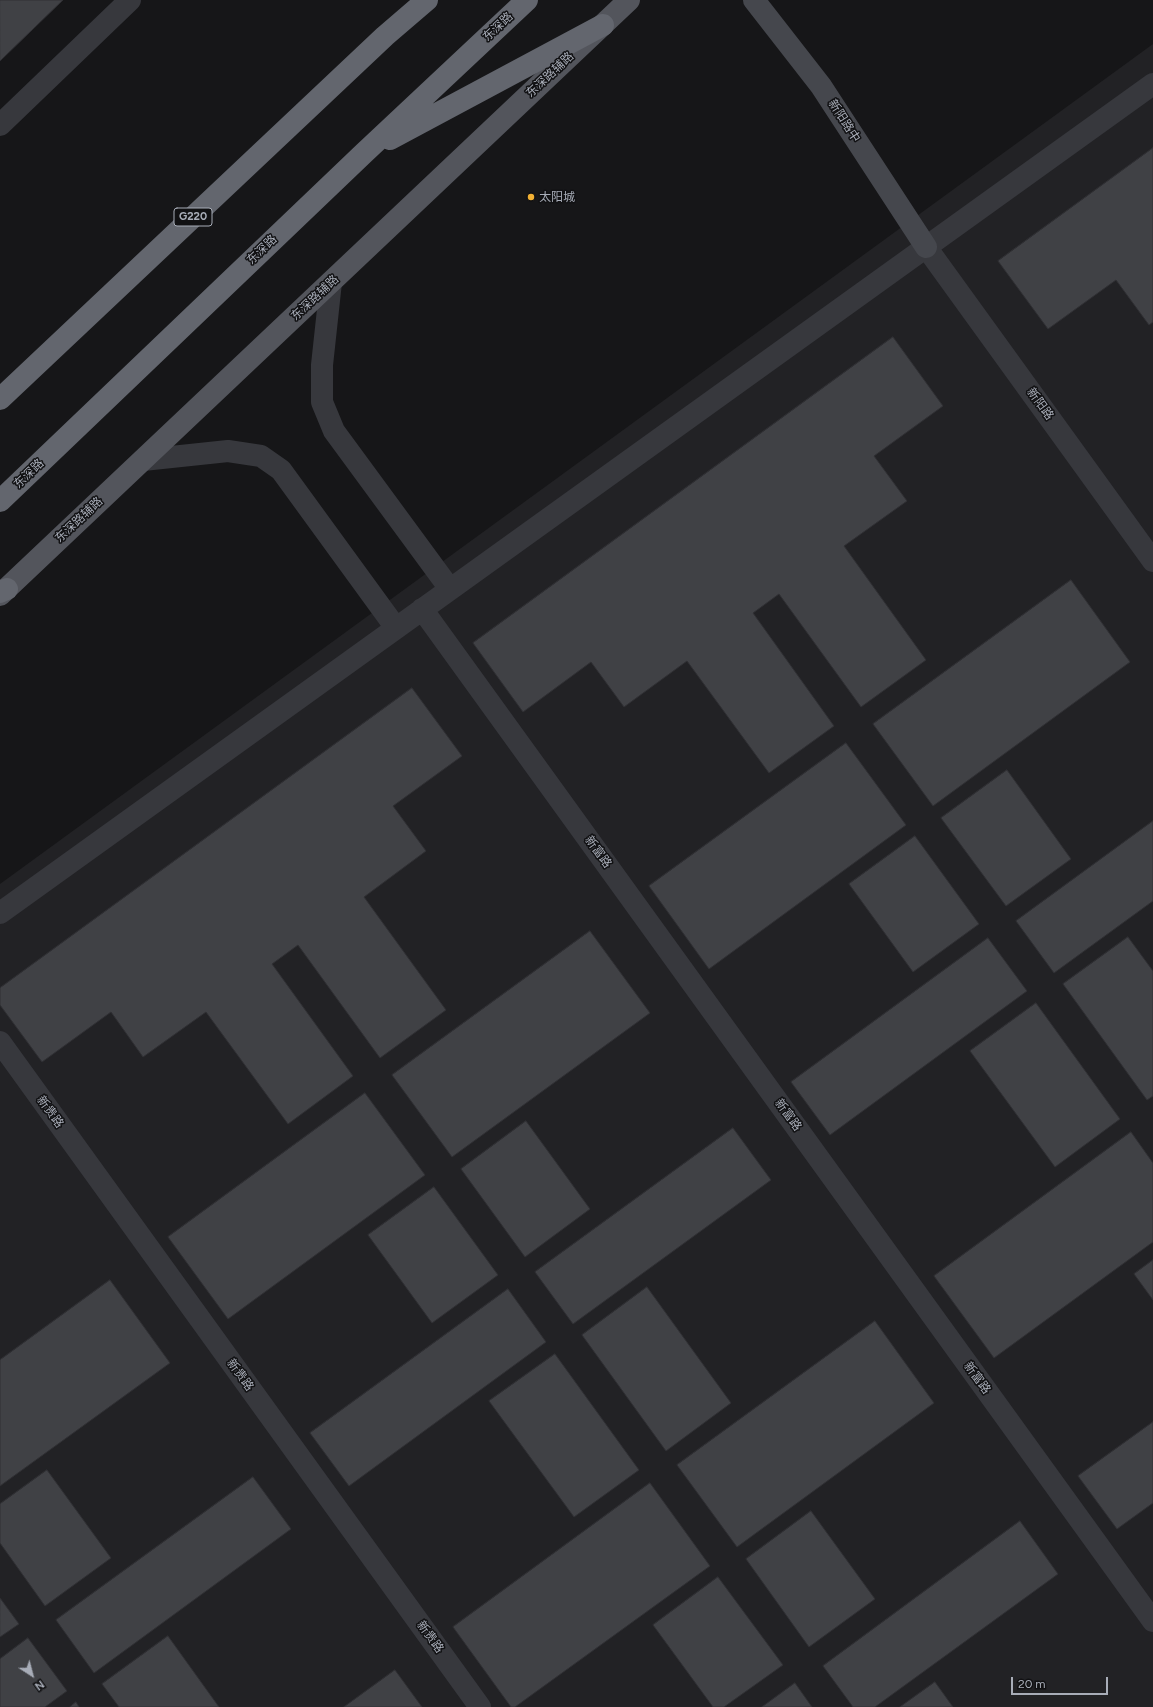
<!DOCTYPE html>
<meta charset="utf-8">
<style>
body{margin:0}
#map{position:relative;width:1153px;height:1707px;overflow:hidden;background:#161618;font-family:Figtree,sans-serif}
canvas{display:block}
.north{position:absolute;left:12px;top:1655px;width:40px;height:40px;-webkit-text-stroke:3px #111113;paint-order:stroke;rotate:144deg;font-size:11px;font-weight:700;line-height:16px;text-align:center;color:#a8adb8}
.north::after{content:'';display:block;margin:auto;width:14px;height:18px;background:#a8adb8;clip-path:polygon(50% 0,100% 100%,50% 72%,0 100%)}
.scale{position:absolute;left:1011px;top:1677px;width:97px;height:18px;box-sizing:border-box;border:2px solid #a8adb8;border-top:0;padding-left:5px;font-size:12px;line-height:14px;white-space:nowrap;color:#a8adb8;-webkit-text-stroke:3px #111113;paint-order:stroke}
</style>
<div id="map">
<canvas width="1153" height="1707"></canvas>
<div class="north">N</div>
<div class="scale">20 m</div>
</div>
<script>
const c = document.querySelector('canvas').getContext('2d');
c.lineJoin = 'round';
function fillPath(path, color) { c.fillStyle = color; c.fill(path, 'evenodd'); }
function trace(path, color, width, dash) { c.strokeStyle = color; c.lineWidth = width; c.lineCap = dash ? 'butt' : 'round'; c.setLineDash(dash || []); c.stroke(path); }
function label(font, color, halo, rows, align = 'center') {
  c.font = font + ' Figtree,"Noto Sans SC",sans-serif'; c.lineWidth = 3; c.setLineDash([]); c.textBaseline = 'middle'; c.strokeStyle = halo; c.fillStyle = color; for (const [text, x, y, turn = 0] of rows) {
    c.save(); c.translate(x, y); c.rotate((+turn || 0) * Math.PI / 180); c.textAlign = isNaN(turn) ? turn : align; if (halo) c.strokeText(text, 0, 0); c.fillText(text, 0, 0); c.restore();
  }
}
fillPath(new Path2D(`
 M1153,44V1707H0V884Z`), '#222225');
const building = new Path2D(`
 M0,0H63L0,61Z
 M1153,148V322L1149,325L1116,280L1048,329L998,261Z
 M893,337L943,406L874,456L907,501L844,546L926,660L861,707L779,594L753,613L834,726L769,773L687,661L624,707L591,662L523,712L473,643Z
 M1071,580L1130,662L933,806L873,724Z
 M412,688L462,756L393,806L426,851L364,897L446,1010L380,1058L298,945L272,964L353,1076L288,1124L206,1012L143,1057L111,1012L42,1062L0,1005V988Z
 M846,743L906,825L709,969L649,886Z
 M1007,770L1071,859L1006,906L941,818Z
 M1153,821V901L1054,973L1016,921Z
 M915,836L979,924L913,972L849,884Z
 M590,931L650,1013L452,1157L392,1075Z
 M1128,937L1153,971V1096L1147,1100L1063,984Z
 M988,938L1027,991L830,1135L791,1082Z
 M1036,1003L1120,1119L1055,1167L970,1051Z
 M365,1093L425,1175L228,1319L168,1237Z
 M526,1121L590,1209L525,1257L461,1169Z
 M733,1128L771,1180L573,1324L535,1272Z
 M1131,1132L1153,1163V1242L994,1358L934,1276Z
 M434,1187L498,1275L432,1323L368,1235Z
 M1153,1260V1300L1134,1274Z
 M110,1280L170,1363L0,1486V1360Z
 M647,1287L731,1403L666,1451L582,1335Z
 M508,1289L546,1342L349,1486L310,1433Z
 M875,1321L934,1403L737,1547L677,1465Z
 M555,1354L639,1470L574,1517L489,1401Z
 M1153,1422V1503L1117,1529L1078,1476Z
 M47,1470L111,1558L45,1606L0,1543V1504Z
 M253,1477L291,1529L94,1673L56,1620Z
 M650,1483L710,1566L515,1707H511L453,1627Z
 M811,1511L875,1599L809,1647L746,1559Z
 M1020,1521L1058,1574L875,1707H853L823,1666Z
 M718,1577L783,1665L724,1707H713L653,1625Z
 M0,1598L19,1624L0,1637Z
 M168,1636L219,1707H119L102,1684Z
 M28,1638L67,1691L45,1707H0V1659Z
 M395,1670L422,1707H344Z
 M935,1682L953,1707H900Z
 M795,1683L812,1707H762Z
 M76,1702L79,1707H70Z`);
fillPath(building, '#404145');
trace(building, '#303034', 1);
trace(new Path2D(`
 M0,125L130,0
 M926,247L1153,561
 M331,282L322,365V402L334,431L450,589
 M143,460L228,451L261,456L281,470L396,628
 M422,609L1153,1621
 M0,913L1153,84
 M0,1042L480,1707`), '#37383d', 22);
trace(new Path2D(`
 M754,0L821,86L926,247`), '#45474d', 22);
trace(new Path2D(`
 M0,595L629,0`), '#53555c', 22);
trace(new Path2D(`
 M390,139L603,25
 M0,399L385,36L427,0
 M0,501L364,153L527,0
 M0,592L7,589`), '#63666e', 22);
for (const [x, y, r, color] of [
 [531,197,4,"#f2b134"]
]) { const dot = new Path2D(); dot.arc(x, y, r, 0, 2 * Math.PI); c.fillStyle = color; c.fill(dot); trace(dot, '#111113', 1.5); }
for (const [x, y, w] of [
 [193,217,38]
]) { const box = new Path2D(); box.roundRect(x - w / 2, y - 9, w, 18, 3); c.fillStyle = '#111113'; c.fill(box); trace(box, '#a8adb8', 1); }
label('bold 11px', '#a8adb8', null, [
 ["G220",193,217]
]);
label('12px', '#a8adb8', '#111113', [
 ["东深路",498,27,-43],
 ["东深路辅路",550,75,-43],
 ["新阳路中",844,121,57],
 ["东深路",262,250,-44],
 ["东深路辅路",315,298,-43],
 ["新阳路",1040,404,54],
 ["东深路",29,474,-44],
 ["东深路辅路",79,520,-43],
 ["新富路",598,852,54],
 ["新贵路",50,1112,54],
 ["新富路",788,1115,54],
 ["新贵路",240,1375,54],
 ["新富路",977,1378,54],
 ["新贵路",430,1637,54]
]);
label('12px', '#a8adb8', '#111113', [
 ["太阳城",539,197]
], 'left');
</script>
